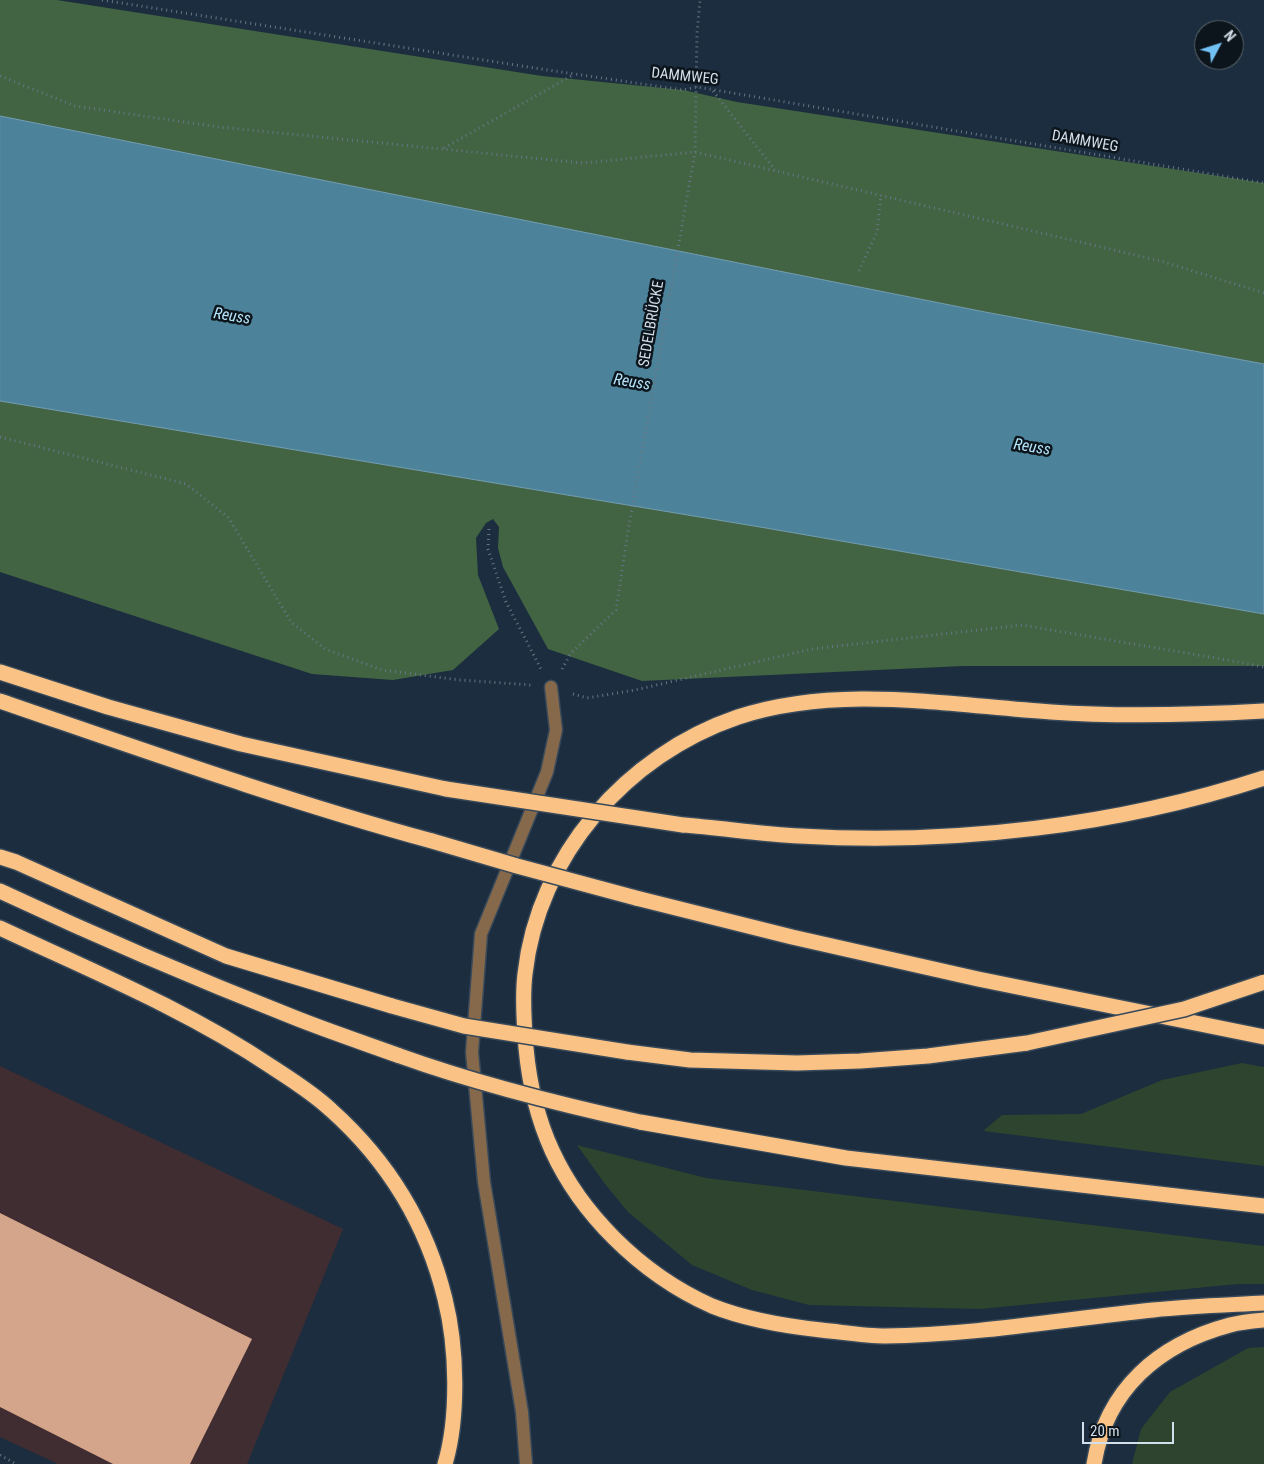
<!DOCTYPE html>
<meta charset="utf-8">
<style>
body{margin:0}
#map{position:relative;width:1264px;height:1464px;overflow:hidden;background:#1b2d3e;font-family:"Roboto Condensed",sans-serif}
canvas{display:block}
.north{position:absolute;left:1194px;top:20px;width:50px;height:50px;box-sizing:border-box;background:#0d151c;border:1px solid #5c666e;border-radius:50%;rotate:50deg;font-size:14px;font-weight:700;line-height:20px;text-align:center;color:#d3dfea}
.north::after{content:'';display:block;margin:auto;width:18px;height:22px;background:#72c1f5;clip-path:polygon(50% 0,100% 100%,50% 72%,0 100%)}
.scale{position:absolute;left:1082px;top:1422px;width:92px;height:22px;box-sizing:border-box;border:2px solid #d3dfea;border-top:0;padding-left:6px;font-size:15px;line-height:18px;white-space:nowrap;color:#d3dfea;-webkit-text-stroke:4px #0d151c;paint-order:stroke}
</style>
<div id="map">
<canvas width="1264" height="1464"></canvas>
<div class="north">N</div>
<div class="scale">20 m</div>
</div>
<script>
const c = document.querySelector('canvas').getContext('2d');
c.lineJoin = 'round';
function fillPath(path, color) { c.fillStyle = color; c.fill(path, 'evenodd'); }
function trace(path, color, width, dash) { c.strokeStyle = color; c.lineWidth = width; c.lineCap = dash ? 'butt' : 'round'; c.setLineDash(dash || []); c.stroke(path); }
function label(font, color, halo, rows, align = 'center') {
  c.font = font + ' "Roboto Condensed",sans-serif'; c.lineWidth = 5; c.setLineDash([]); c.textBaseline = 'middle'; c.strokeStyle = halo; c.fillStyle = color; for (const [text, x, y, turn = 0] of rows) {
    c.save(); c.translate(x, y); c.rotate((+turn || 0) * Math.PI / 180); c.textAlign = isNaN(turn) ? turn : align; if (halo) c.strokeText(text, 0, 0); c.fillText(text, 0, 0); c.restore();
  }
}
fillPath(new Path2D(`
 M0,1066L343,1229L247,1464H58L0,1437Z`), '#402d32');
fillPath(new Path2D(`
 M1242,1063L1264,1067V1166L983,1131L1002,1115L1081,1114L1162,1080Z
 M577,1145L706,1178L1264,1246V1284H1238L980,1309L809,1305L752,1290L692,1265L628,1212L605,1184Z
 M1264,1347V1464H1132L1141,1429L1170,1392L1248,1348Z`), '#2f442f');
fillPath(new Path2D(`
 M0,0H57L542,76L683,90L737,102L1264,183V364L985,312L0,116Z
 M0,401L760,527L1264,614V666H963L642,681L548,649L503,567L498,548L499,527L493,519L486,523L476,538L478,575L499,629L453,670L393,680L312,674L0,572Z`), '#426442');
const water = new Path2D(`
 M0,116L985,312L1264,364V614L760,527L0,401Z`);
fillPath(water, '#4d839a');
trace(water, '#759fb2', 1);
fillPath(new Path2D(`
 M0,1213L252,1339L190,1464H113L0,1407Z`), '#d4a58a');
const minor = new Path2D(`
 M526,1464L522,1412L484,1182L472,1052L481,934L547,772L556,730L551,687`);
const highway = new Path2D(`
 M0,672L108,707L241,744L446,789
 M0,701C143,750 286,801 432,841
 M1264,711C1193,715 1122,717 1051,712C947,705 839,684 738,717C626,755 538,856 525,974C522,998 524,1024 526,1048C533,1124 560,1184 614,1238C642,1266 676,1290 712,1306C747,1320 784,1326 821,1330C842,1332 864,1336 885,1336C975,1335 1064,1319 1153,1310C1190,1306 1227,1305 1264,1303
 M683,825C722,828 761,834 800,836C954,845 1117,826 1264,778
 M0,857L16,862L226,956L392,1006
 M0,891C96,936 194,978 293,1017C328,1031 364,1043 400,1056
 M636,898L792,937L978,979L1264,1037
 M0,928C92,971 187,1010 272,1067C292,1080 313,1093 331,1110C388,1161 427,1225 445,1299C457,1347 459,1416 445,1464
 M627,1052L690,1060L797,1063L860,1061L928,1056L1027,1043
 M640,1122L846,1158L1264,1206
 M1094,1464C1106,1389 1159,1344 1230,1325C1241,1322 1253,1321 1264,1320`);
trace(minor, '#38495a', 15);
trace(highway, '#38495a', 18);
trace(new Path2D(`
 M102,0L541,69L683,90L697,87L1264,183
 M0,76L75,106L219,127L583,163L695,152L1161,261L1264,293
 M713,91L775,170
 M444,148L573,75
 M859,271L877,232L881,195
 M0,437L186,484L228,517L291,622L325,649L382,670L460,680L531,685
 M489,529L488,549L506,602L541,669
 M562,669L571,653L616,610L628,531L695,152L697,34L700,0
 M573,694L587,698L635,690L812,649L1022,625L1233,661L1264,667
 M0,1455L16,1464`), '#677685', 3, [1, 4]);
trace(minor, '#86694b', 12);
trace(highway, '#fac284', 15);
const highwayBridge = new Path2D(`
 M446,789L683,825
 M432,841L517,866L636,898
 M392,1006L464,1026L627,1052
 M1027,1043L1184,1009L1264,982
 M400,1056C478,1084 558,1104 640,1122`);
trace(highwayBridge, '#38495a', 18, []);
trace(highwayBridge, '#fac284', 15);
label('15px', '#d3dfea', '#0d151c', [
 ["DAMMWEG",685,77,6],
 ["DAMMWEG",1085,142,10],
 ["SEDELBRÜCKE",652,324,-80]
]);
label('italic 16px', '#b4e5fb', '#0d151c', [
 ["Reuss",232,317,9],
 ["Reuss",632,383,9],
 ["Reuss",1032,448,9]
]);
</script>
